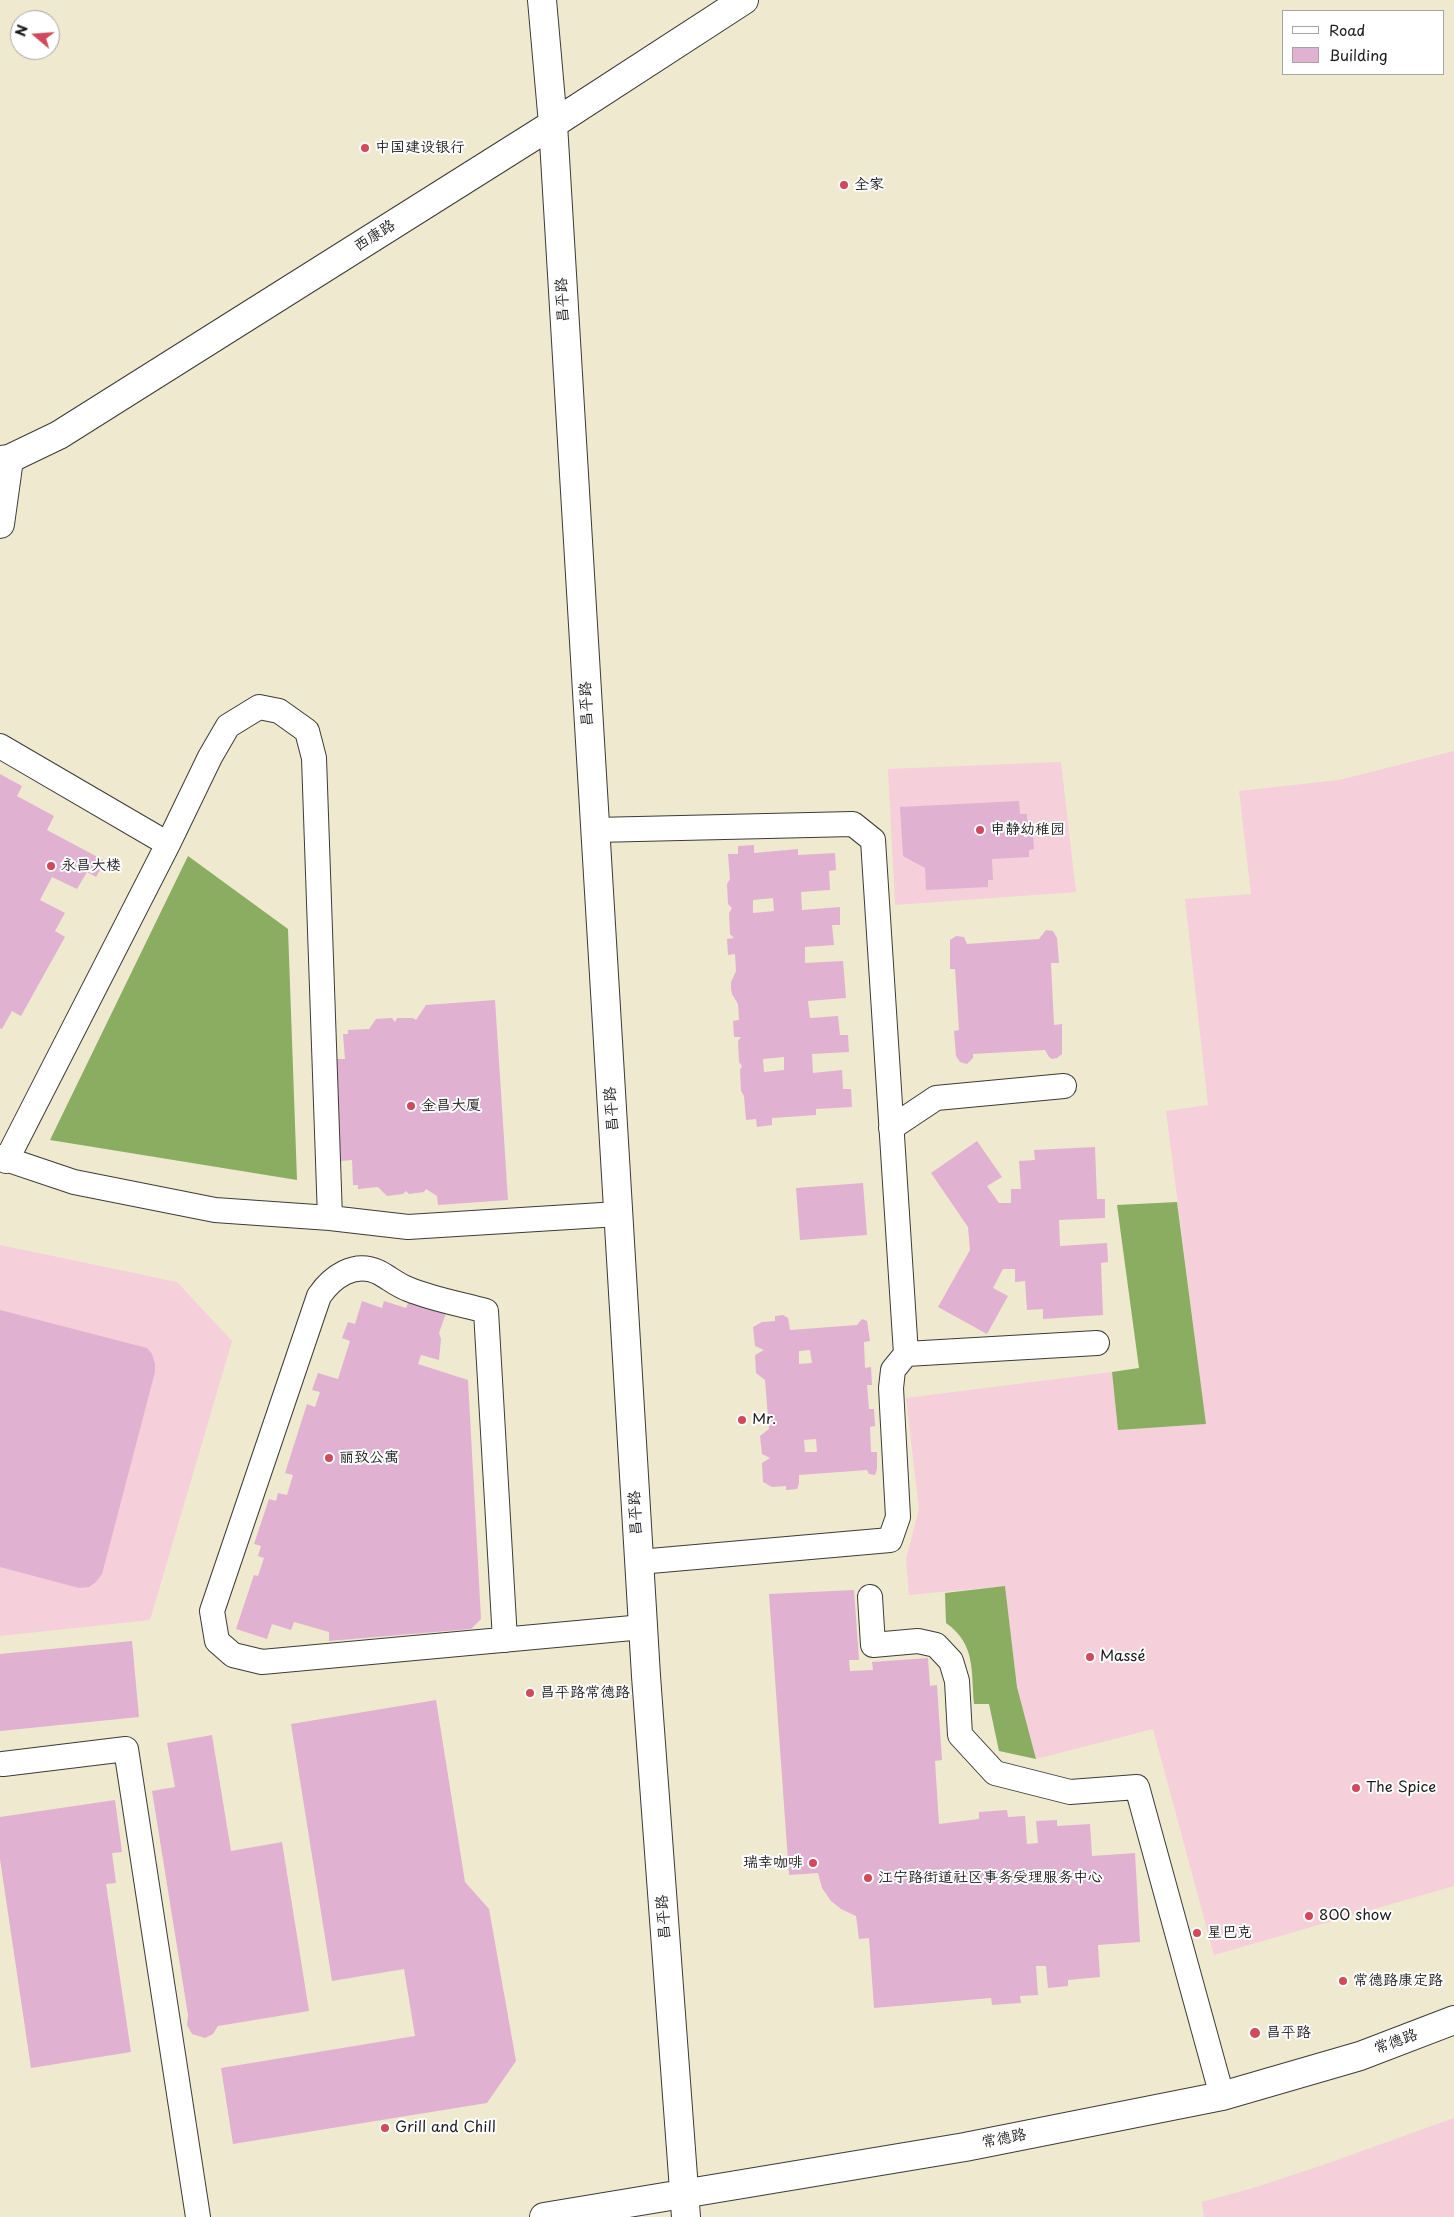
<!DOCTYPE html>
<meta charset="utf-8">
<style>
body{margin:0}
#map{position:relative;width:1454px;height:2217px;overflow:hidden;background:#efe9d0;font-family:"Playpen Sans",sans-serif}
canvas{display:block}
.legend{position:absolute;left:1282px;top:10px;width:162px;height:65px;box-sizing:border-box;background:#fff;border:1px solid #a4a4a4;margin:0;padding:6px 9px;list-style:none;font-size:15px;color:#1c1c1c}
.legend li{display:flex;align-items:center;gap:10px;height:25px}
.legend b{width:25px;border:1px solid #a4a4a4}
.north{position:absolute;left:10px;top:10px;width:50px;height:50px;box-sizing:border-box;background:#fff;border:1px solid #a4a4a4;border-radius:50%;rotate:288deg;font-size:14px;font-weight:700;line-height:20px;text-align:center;color:#1c1c1c}
.north::after{content:'';display:block;margin:auto;width:18px;height:22px;background:#d1495b;clip-path:polygon(50% 0,100% 100%,50% 72%,0 100%)}
</style>
<div id="map">
<canvas width="1454" height="2217"></canvas>
<ul class="legend">
<li><b style="height:6px;background:#fff"></b>Road</li>
<li><b style="height:14px;background:#e1b1d1"></b>Building</li>
</ul>
<div class="north">N</div>
</div>
<script>
const c = document.querySelector('canvas').getContext('2d');
c.lineJoin = 'round';
function fillPath(path, color) { c.fillStyle = color; c.fill(path, 'evenodd'); }
function trace(path, color, width, dash) { c.strokeStyle = color; c.lineWidth = width; c.lineCap = dash ? 'butt' : 'round'; c.setLineDash(dash || []); c.stroke(path); }
function label(font, color, halo, rows, align = 'center') {
  c.font = font + ' "Playpen Sans","LXGW WenKai TC",sans-serif'; c.lineWidth = 4; c.setLineDash([]); c.textBaseline = 'middle'; c.strokeStyle = halo; c.fillStyle = color; for (const [text, x, y, turn = 0] of rows) {
    c.save(); c.translate(x, y); c.rotate((+turn || 0) * Math.PI / 180); c.textAlign = isNaN(turn) ? turn : align; if (halo) c.strokeText(text, 0, 0); c.fillText(text, 0, 0); c.restore();
  }
}
fillPath(new Path2D(`
 M1454,751V1886L1214,1955L1153,1729L1036,1759L1017,1687L1005,1586L909,1595L906,1559L919,1509L906,1398L1112,1372L1118,1430L1206,1424L1166,1111L1208,1105L1185,899L1251,894L1239,791L1339,780Z
 M1061,762L1076,892L895,905L888,769Z
 M0,1245L177,1282L232,1341L150,1620L0,1636Z
 M1454,2118V2217H1204L1202,2202L1253,2188L1323,2165Z`), '#f5cfd9');
fillPath(new Path2D(`
 M188,856L288,929L297,1180L50,1140Z
 M1177,1202L1206,1424L1118,1430L1112,1372L1139,1368L1117,1205Z
 M1005,1586L1017,1687L1036,1759L999,1751L989,1704H974C971,1671 976,1644 946,1623L945,1593Z`), '#8aad62');
fillPath(new Path2D(`
 M0,774L22,786L17,796L54,816L47,830L105,861L96,877L87,872L77,889L52,877L40,900L65,913L55,931L65,937L21,1016L12,1011L2,1029L0,1028Z
 M1019,801L1020,814H1027V820H1032L1034,849L1029,850V857L992,859L993,880H988V887L926,890L925,868L903,856L900,807Z
 M754,845V853L798,849V855L835,853L836,870L829,871L830,890L801,892L802,910L840,907V925H832L834,945L805,947V963L843,961L846,998L808,1001L810,1018L838,1016L840,1035H848L849,1052L812,1054L813,1073L842,1070L843,1089H851L852,1107L816,1109V1115L772,1118V1125L757,1127L756,1119L746,1120L744,1096L741,1091L740,1070L742,1066L739,1062L738,1041L741,1037H734L733,1021L739,1020L738,1004L732,994L731,988V982L736,971L735,954L728,955L727,939L734,938L730,934L729,913L732,908L728,904L727,884L730,879L728,854H738V846ZM773,898L774,911L753,913V900ZM784,1057V1070L764,1072L763,1059Z
 M1046,930L1053,931L1057,938L1059,963H1051L1054,1025L1062,1024V1054L1057,1058L1052,1059L1049,1057L1045,1050L973,1054V1058L967,1064L960,1062L956,1056L954,1031L959,1030L955,969H950V940L956,936L964,937L967,944L1039,939Z
 M495,1000L508,1200L438,1205L437,1196L426,1189L424,1192L409,1194L406,1191L403,1194L387,1196L378,1187L358,1189V1185H353L352,1160L341,1161L338,1120L335,1059H345L343,1034H348V1030L369,1029L376,1019L392,1018L395,1022L397,1018H413L416,1020L426,1005Z
 M977,1141L1002,1177L987,1186L999,1203H1011V1189H1021L1019,1161L1035,1160L1034,1150L1095,1147L1097,1199H1105V1218L1059,1220L1060,1246L1107,1243L1108,1262L1101,1263L1103,1315L1043,1319V1309L1027,1310L1025,1281L1015,1282V1269H1003L993,1288L1008,1296L987,1334L938,1307L970,1250L968,1227L931,1173Z
 M863,1183L867,1235L800,1240L796,1188Z
 M362,1301L382,1308L384,1301L406,1308L409,1301L446,1313L439,1333L441,1339L439,1360L421,1355L418,1364L468,1380L481,1619L471,1629L329,1641V1632L294,1622L291,1630L272,1624L267,1639L236,1629L254,1575L258,1576L264,1558L258,1556L261,1546L254,1544L269,1499L276,1501L278,1493L287,1495L293,1475L285,1473L307,1404L315,1407L320,1392L312,1390L318,1373L338,1379L350,1341L342,1338L348,1322L355,1324Z
 M0,1310L147,1348L152,1354L155,1364V1372L102,1574L96,1582L89,1587L79,1588L0,1567Z
 M783,1315L788,1318L790,1330L857,1325L862,1319L867,1321L870,1341L864,1342L865,1368L871,1367L872,1385H867L869,1409H874L875,1426L870,1427L871,1452H877V1469L875,1475L869,1474L867,1470L799,1475V1484L797,1489L786,1490V1486L772,1487L763,1482L762,1463L770,1458L762,1454L760,1436L769,1429L765,1380L756,1373L755,1355L764,1350L755,1346L753,1327L762,1322L775,1321V1316ZM810,1350L812,1363L799,1364V1351ZM816,1439L817,1452H805L804,1440Z
 M854,1590L859,1660H849L850,1671L873,1670L872,1662L928,1658L930,1686L937,1685L939,1716L942,1760L935,1761L939,1824L979,1819V1812L1007,1810L1008,1817L1025,1816L1027,1844L1038,1843L1036,1821L1057,1820V1826L1090,1824L1092,1856L1135,1853L1140,1942L1098,1945L1100,1977L1068,1980V1986L1048,1988L1046,1966H1036L1038,1995L1020,1996L1021,2003L992,2005L991,1998L874,2008L869,1938L859,1939L856,1916L841,1909L831,1901L822,1888L818,1873L789,1875L769,1594Z
 M132,1641L139,1717L0,1731V1654Z
 M436,1700L465,1882L489,1909L516,2061L487,2103L233,2144L221,2068L415,2036L404,1969L332,1981L291,1724Z
 M212,1735L231,1851L282,1842L309,2011L218,2026L213,2034L205,2038L192,2034L187,2025L188,2015L152,1791L175,1787L167,1743Z
 M115,1800L122,1852L112,1853L116,1883L106,1884L131,2052L31,2068L0,1859V1817Z`), '#e1b1d1');
const lane = new Path2D(`
 M0,746L168,844
 M595,830L853,824L873,840L906,1354
 M891,1128L936,1098L1064,1086
 M0,1157L74,1182L215,1210L330,1218L408,1227L618,1214
 M6,1161L168,844L210,757L228,726L259,707L279,711L307,731L314,758L330,1218
 M639,1562L890,1540L898,1517L891,1388L893,1370L906,1354L1097,1343
 M870,1597L873,1645L918,1641L936,1645L951,1661L957,1681L960,1735L995,1773L1070,1792L1137,1787L1222,2096
 M505,1640L486,1311C460,1304 432,1299 408,1289C397,1285 388,1277 378,1272C354,1261 332,1277 319,1296L212,1611L217,1641L233,1655L262,1662L643,1627
 M3,1764L126,1749L198,2217`);
const street = new Path2D(`
 M0,524L9,459`);
const secondary = new Path2D(`
 M542,0L553,124L646,1676L686,2217
 M0,460L9,459L59,435L553,124L744,0
 M544,2217L965,2147L1222,2096L1360,2056L1454,2020`);
trace(lane, '#3c3b37', 26);
trace(street, '#3c3b37', 30);
trace(secondary, '#3c3b37', 30);
trace(lane, '#fff', 24);
trace(street, '#fff', 28);
trace(secondary, '#fff', 28);
for (const [x, y, r, color] of [
 [365,148,5,"#d1495b"],
 [844,185,5,"#d1495b"],
 [980,830,5,"#d1495b"],
 [51,866,5,"#d1495b"],
 [411,1106,5,"#d1495b"],
 [742,1420,5,"#d1495b"],
 [329,1458,5,"#d1495b"],
 [1090,1657,5,"#d1495b"],
 [530,1693,5,"#d1495b"],
 [1356,1788,5,"#d1495b"],
 [813,1863,5,"#d1495b"],
 [868,1878,5,"#d1495b"],
 [1309,1916,5,"#d1495b"],
 [1197,1933,5,"#d1495b"],
 [1343,1981,5,"#d1495b"],
 [1255,2033,6,"#d1495b"],
 [385,2128,5,"#d1495b"]
]) { const dot = new Path2D(); dot.arc(x, y, r, 0, 2 * Math.PI); c.fillStyle = color; c.fill(dot); trace(dot, '#fff', 2); }
label('15px', '#1c1c1c', '#fff', [
 ["中国建设银行",375,148],
 ["全家",854,185],
 ["申静幼稚园",990,830],
 ["永昌大楼",61,866],
 ["金昌大厦",421,1106],
 ["Mr.",752,1420],
 ["丽致公寓",339,1458],
 ["Massé",1100,1657],
 ["昌平路常德路",540,1693],
 ["The Spice",1366,1788],
 ["瑞幸咖啡",803,1863,"right"],
 ["江宁路街道社区事务受理服务中心",878,1878],
 ["800 show",1319,1916],
 ["星巴克",1207,1933],
 ["常德路康定路",1353,1981],
 ["昌平路",1266,2033],
 ["Grill and Chill",395,2128]
], 'left');
label('15px', '#1c1c1c', '#fff', [
 ["西康路",375,236,-32],
 ["昌平路",563,300,-93],
 ["昌平路",587,704,-93],
 ["昌平路",612,1109,-94],
 ["昌平路",636,1513,-93],
 ["昌平路",664,1917,-94],
 ["常德路",1396,2042,-20],
 ["常德路",1004,2139,-11]
]);
</script>
